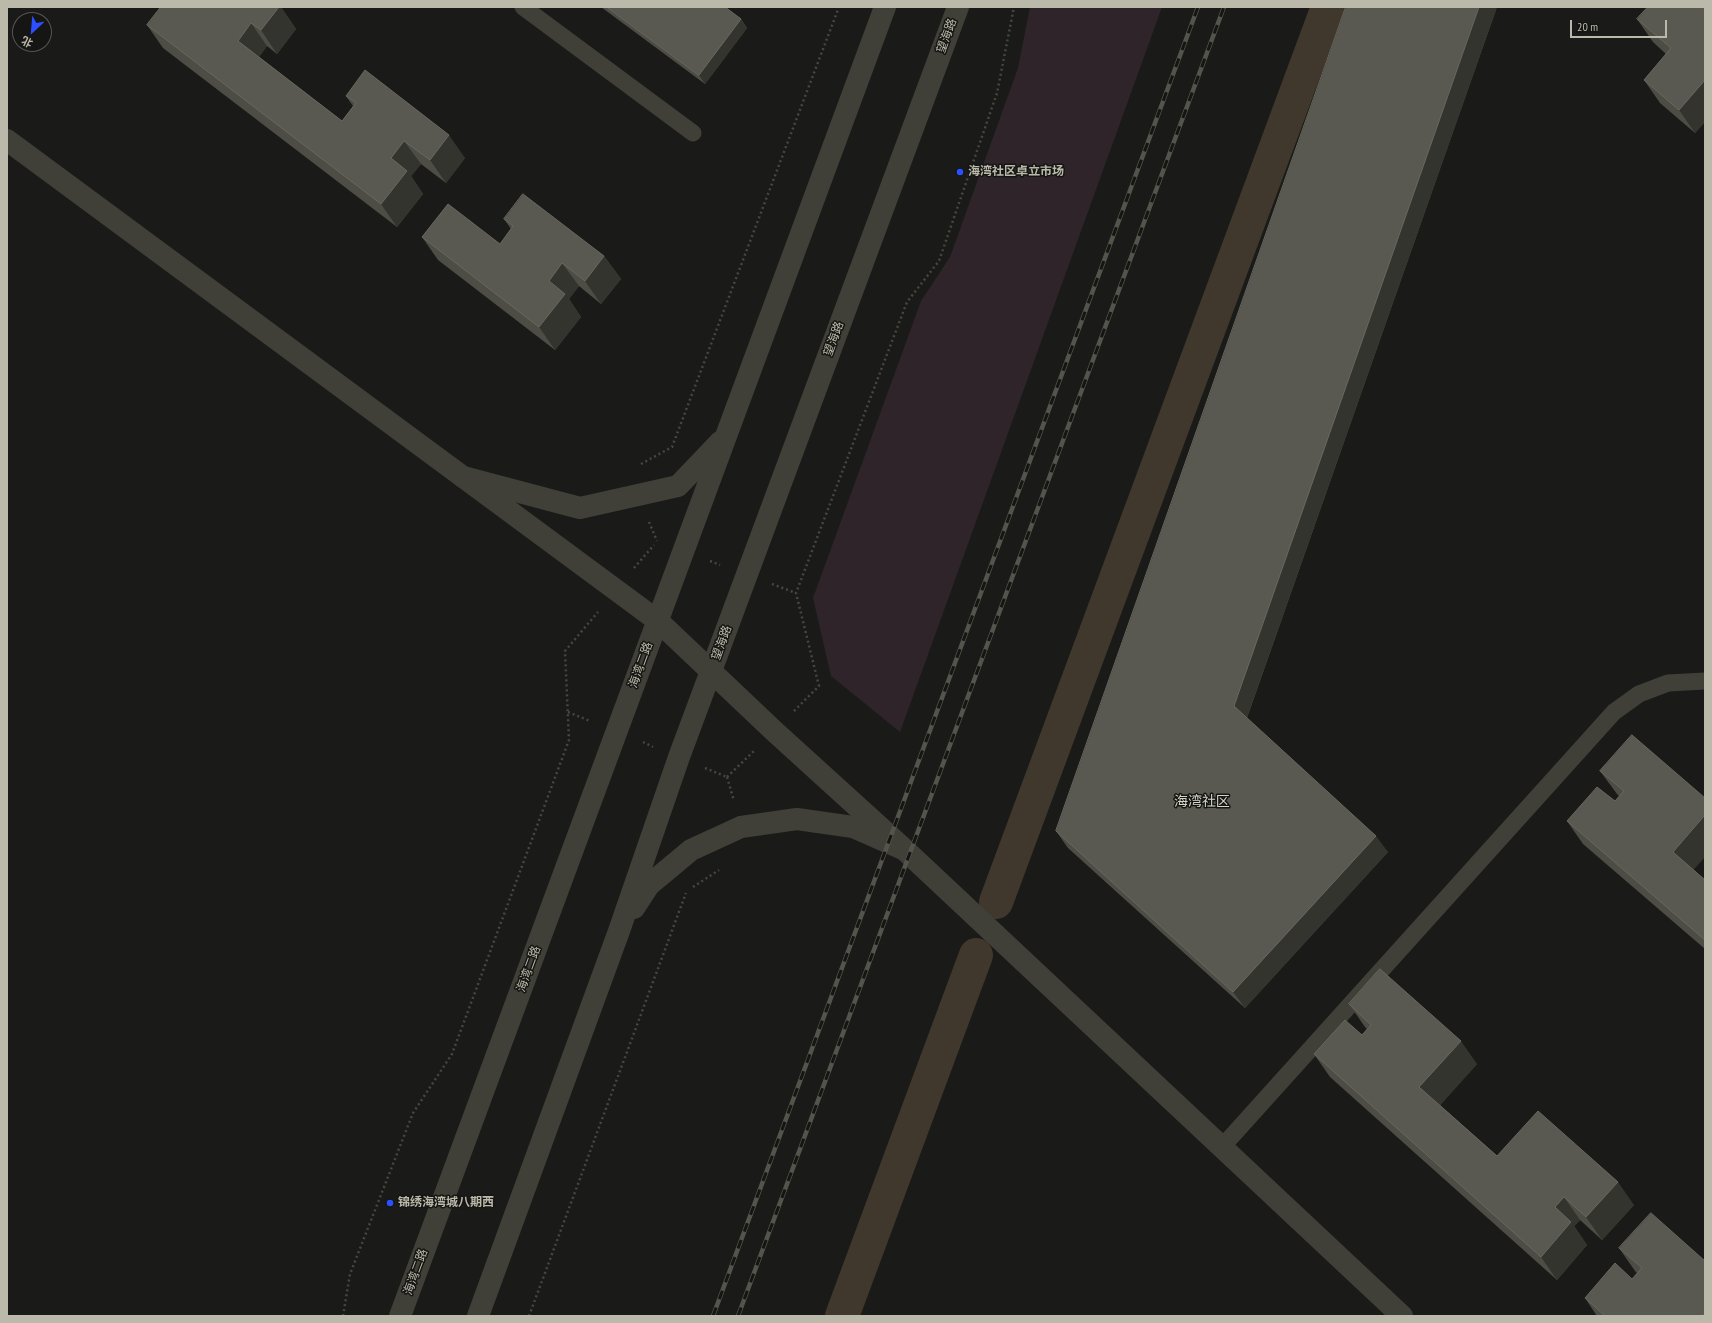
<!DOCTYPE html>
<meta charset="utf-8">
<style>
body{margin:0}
#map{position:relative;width:1712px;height:1323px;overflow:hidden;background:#1a1b18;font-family:"PT Sans Narrow","Noto Sans SC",sans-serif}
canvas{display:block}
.frame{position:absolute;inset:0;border:8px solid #bbb9aa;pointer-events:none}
.north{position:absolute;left:12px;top:12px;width:40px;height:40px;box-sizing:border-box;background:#151613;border:1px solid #57574f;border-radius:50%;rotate:206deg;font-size:11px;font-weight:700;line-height:16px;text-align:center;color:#bbb9aa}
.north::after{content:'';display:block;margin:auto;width:14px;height:18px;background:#2c50ff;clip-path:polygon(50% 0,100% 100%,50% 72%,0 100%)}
.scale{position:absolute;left:1570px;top:20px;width:97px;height:18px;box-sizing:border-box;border:2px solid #bbb9aa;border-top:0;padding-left:5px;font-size:12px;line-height:14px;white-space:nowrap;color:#bbb9aa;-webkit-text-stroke:3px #151613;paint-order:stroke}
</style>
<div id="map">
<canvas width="1712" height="1323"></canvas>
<div class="frame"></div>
<div class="north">北</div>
<div class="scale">20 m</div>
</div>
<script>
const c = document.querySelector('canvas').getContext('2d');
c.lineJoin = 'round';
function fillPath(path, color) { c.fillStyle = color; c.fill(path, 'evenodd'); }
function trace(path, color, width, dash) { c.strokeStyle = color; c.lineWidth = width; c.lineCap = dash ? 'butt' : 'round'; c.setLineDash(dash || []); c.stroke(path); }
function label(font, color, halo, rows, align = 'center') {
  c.font = font + ' "PT Sans Narrow","Noto Sans SC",sans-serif'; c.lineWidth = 3; c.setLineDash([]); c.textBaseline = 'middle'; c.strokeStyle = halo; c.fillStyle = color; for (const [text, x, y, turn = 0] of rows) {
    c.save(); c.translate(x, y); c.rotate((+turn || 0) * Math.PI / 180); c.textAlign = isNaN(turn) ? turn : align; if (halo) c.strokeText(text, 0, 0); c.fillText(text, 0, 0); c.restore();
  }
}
fillPath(new Path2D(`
 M1030,7H1162L900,732L831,676L813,598L921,301L950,257L1018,68Z`), '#2e242a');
trace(new Path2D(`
 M996,902L1328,7
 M842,1316L976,955`), '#40382d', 34);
trace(new Path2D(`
 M641,464L672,447L839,7
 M649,522L657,541
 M710,561L720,565
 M634,568L654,545
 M772,584L796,593
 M794,711L819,686L796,593L907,302L939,261L997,93L1014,7
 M568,712L590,721
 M643,742L653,747
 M705,768L727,777
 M727,777L754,751
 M727,777L734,801
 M693,887L719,870
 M343,1316L350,1274L413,1113L452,1054L569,740L565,651L598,612
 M529,1316L686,893`), '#47463f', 2.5, [2, 3]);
trace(new Path2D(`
 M523,7L693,133
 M1222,1147L1614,712L1639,694L1668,683L1705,681`), '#404039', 17);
trace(new Path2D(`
 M7,140L658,621L774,731L905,850L1402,1316`), '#404039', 22);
trace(new Path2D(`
 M463,477L580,508L678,486L720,442
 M634,908L649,885L691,850L741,827L797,819L853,827L905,850
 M400,1316L885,7
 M478,1316L619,931L679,757L958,7`), '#404039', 22);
const rail = new Path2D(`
 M713,1316L1198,7
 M738,1316L1224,7`);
trace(rail, '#55544c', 4.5);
trace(rail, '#151613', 3, [9]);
fillPath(new Path2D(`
 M161,7H281L296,29L277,54L267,46L259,57L342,121L353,106L346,96L465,158L446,183L421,164L411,176L423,194L397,227L163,48L147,25Z
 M601,7H725L741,19L747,28L705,84Z
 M1497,7L1247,718L1388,852L1245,1008L1068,848L1056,831Z
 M1705,7V122L1695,133L1660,103L1644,80L1666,54L1653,42L1637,19Z
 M504,219L604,256L621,279L601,304L579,286L569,299L581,317L555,350L438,260L422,237L500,244L511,229Z
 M1632,735L1694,870L1705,880V949L1583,844L1567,821L1615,801L1619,796L1617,794L1600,771Z
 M1349,1004L1477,1064L1440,1105L1497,1156L1634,1205L1602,1240L1580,1220L1574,1226L1587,1245L1557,1280L1330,1077L1314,1054L1362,1035L1367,1029L1365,1027Z
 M1619,1248L1705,1316H1597L1585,1298L1632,1279L1637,1273L1635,1271Z`), '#4d4d46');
fillPath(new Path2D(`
 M279,7H281L296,29L277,54L261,30Z
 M1479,7H1497L1245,723L1234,706Z
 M741,19L747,28L705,84L699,75Z
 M251,23L267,46L254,64L238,41Z
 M1705,80V122L1695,133L1679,110Z
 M449,135L465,158L446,183L430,160Z
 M404,141L421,164L411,176L423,194L397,227L381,204L391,158Z
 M604,256L621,279L601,304L585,281Z
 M562,263L579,286L569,299L581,317L555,350L539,327L549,281Z
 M1705,815V857L1689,875L1673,852Z
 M1376,836L1388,852L1245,1008L1233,992Z
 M1461,1041L1477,1064L1436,1110L1419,1087Z
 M1618,1182L1634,1205L1602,1240L1586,1217Z
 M1564,1197L1580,1220L1574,1226L1587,1245L1557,1280L1541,1257L1555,1207Z`), '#34342f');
const building = new Path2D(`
 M161,7H279L261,30L251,23L238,41L342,121L356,103L346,96L365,70L449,135L430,160L404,141L391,158L407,171L381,204L147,25Z
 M607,7H725L741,19L699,75Z
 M1346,7H1479L1234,706L1376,836L1233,992L1056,831Z
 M1648,7H1705V80L1679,110L1644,80L1671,48L1637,19Z
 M523,194L604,256L585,281L562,263L549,281L565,294L539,327L422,237L448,204L500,244L513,226L504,219Z
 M1632,735L1705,798V815L1673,852L1705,880V940L1567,821L1597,787L1615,801L1624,791L1600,771Z
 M1380,969L1461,1041L1419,1087L1497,1156L1538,1111L1618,1182L1586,1217L1564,1197L1555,1207L1571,1222L1541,1257L1314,1054L1345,1020L1362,1035L1371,1025L1349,1004Z
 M1651,1213L1705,1261V1313L1702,1316H1605L1585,1298L1615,1263L1632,1279L1642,1268L1619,1248Z`);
fillPath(building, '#595951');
trace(building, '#68685f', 1);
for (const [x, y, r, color] of [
 [960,172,4,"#2c50ff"],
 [390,1203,4,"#2c50ff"]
]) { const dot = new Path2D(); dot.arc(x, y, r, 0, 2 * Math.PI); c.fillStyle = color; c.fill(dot); trace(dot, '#151613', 1.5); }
label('12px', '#bbb9aa', '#151613', [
 ["望海路",947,36,-70],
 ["望海路",834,339,-70],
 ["望海路",722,643,-70],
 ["海湾二路",641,665,-70],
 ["海湾二路",529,969,-70],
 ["海湾二路",416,1272,-70]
]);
label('bold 12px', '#bbb9aa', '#151613', [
 ["海湾社区卓立市场",968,172],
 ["锦绣海湾城八期西",398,1203]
], 'left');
label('14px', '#d7d6cb', '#151613', [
 ["海湾社区",1202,802]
]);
</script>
